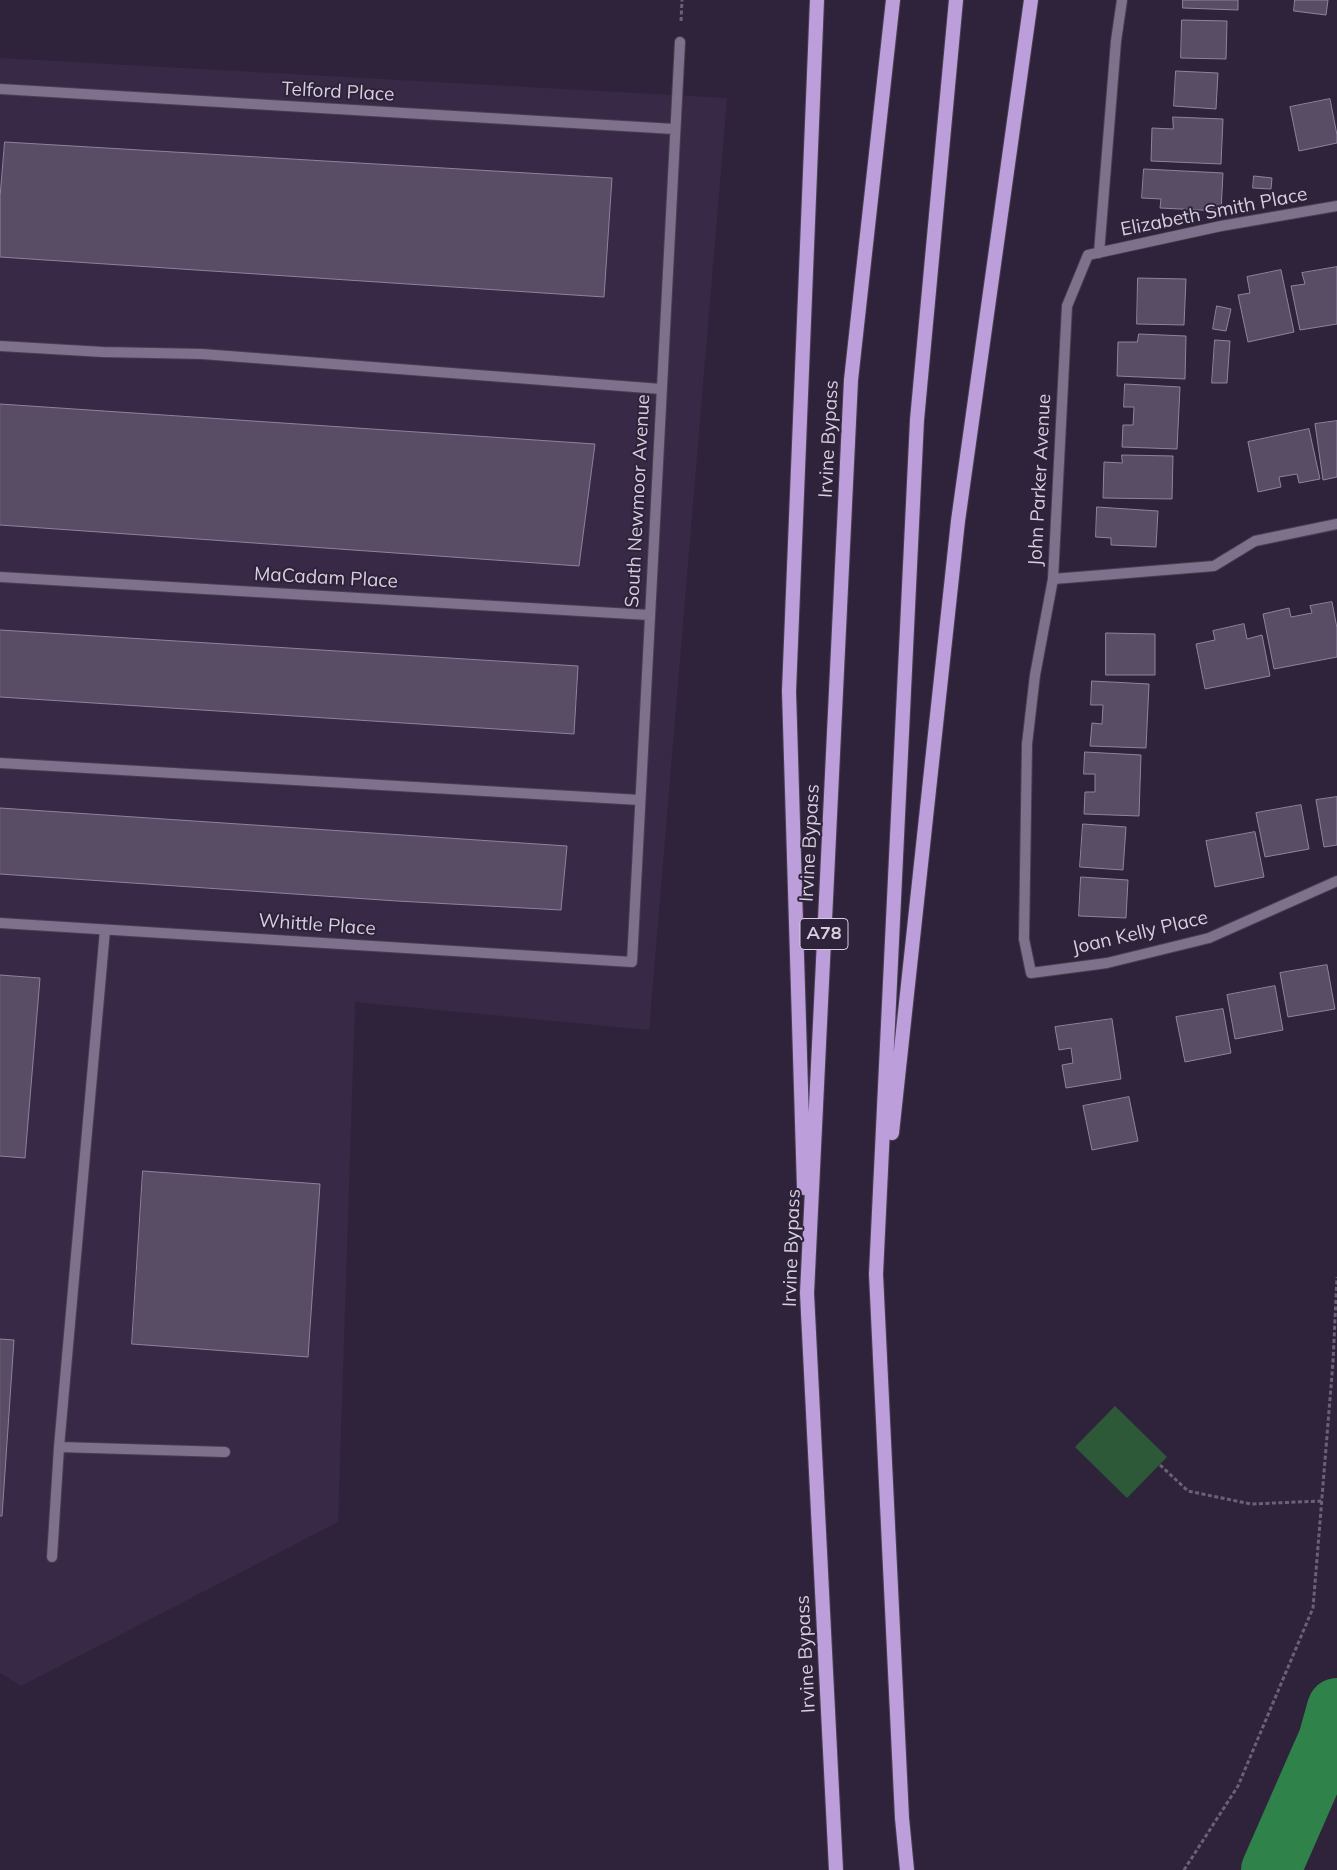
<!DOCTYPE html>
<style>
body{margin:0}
canvas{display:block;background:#2e233a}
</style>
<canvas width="1337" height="1870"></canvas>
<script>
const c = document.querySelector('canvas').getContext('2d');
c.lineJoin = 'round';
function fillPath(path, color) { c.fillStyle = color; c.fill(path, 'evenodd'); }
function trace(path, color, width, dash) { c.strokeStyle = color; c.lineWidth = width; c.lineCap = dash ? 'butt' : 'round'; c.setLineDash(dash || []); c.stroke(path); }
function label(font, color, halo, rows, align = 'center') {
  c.font = font + ' Mulish,sans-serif'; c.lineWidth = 4; c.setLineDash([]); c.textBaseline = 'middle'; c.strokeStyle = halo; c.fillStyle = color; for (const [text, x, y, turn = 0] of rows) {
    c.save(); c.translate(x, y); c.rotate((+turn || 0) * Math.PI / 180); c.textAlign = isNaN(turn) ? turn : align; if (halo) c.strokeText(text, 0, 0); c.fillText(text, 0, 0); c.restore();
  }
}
fillPath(new Path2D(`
 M0,58L727,98L649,1030L355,1002L338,1522L21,1686L0,1673Z`), '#382946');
fillPath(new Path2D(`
 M1115,1406L1167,1457L1127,1498L1075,1447Z`), '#2e5939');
trace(new Path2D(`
 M1271,1870L1328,1740L1337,1708`), '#2f824a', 60);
const building = new Path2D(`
 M1183,0H1238V10L1183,8Z
 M1295,0H1328L1326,15L1294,11Z
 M1182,20L1227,21L1226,59L1181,58Z
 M1176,71L1218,73L1216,109L1174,106Z
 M1330,99L1337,135V143L1299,151L1290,107Z
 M1173,117L1223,119L1221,164L1151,161L1152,128L1173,129Z
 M5,142L612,178L604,297L0,257V197Z
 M1144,169L1223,173L1221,211L1160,208L1161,199L1142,198Z
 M1254,176L1272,178L1271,189L1253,188Z
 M1337,267V324L1300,330L1291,286L1305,284L1302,273Z
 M1281,270L1294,332L1248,342L1238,295L1250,293L1247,277Z
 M1138,278L1186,279L1184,325L1137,324Z
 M1217,306L1231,309L1226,331L1213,329Z
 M1139,334L1186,336L1185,379L1117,376L1118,342H1137Z
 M1215,340L1230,341L1227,383H1212Z
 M1125,384L1180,387L1177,449L1122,447L1123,425H1133L1134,407H1124Z
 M0,404L595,444L579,566L0,525Z
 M1337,421V477L1323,480L1315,424Z
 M1309,429L1320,479L1299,483L1297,474L1279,477L1281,487L1258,492L1248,442Z
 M1122,455L1173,456L1172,499L1103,498L1104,462L1122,463Z
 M1097,507L1158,511L1156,547L1111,545V538L1096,537Z
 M1332,602L1337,628V657L1274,669L1263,614L1289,608L1291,617L1312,613L1310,606Z
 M1244,624L1247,639L1262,635L1270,676L1205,689L1196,644L1215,640L1213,631Z
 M0,630L578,666L574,734L0,697Z
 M1106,633L1155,634V675H1106Z
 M1092,681L1149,684L1146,748L1090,746L1092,723L1102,724L1103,705H1091Z
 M1085,752L1141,755L1139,816L1084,814L1085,792H1095V774H1084Z
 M1337,797V845L1324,847L1316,800Z
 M1301,805L1309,849L1265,857L1256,813Z
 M0,808L567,846L561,910L397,901L0,874Z
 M1083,824L1126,827L1123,870L1080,867Z
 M1255,832L1264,877L1215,887L1206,841Z
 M1081,877L1128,880L1126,918L1079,916Z
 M1327,965L1335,1009L1288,1017L1280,973Z
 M0,975L40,978L25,1158L0,1156Z
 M1275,986L1283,1030L1235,1039L1227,995Z
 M1223,1009L1231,1053L1185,1062L1176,1017Z
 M1112,1019L1121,1079L1066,1088L1062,1065L1073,1063L1071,1048L1059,1050L1055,1027Z
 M1129,1097L1138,1141L1092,1150L1083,1106Z
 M143,1171L320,1184L308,1357L132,1344Z
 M0,1339L14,1340L2,1516H0Z`);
fillPath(building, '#594d66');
trace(building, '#8f829d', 1);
const service = new Path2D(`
 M0,346L103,352L202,354L661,389
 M0,763L640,800
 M105,930L59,1447L225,1452
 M52,1557L59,1447`);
const minor = new Path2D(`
 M0,89L674,129
 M1337,206L1221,226L1088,255L1067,306L1053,579L1035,675L1027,744L1024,939L1031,973L1107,963L1209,938L1337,881
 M1099,253L1116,41L1122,0
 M0,577L649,615
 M1053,579L1214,566L1255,541L1337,524
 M0,923L632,962L680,42`);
const trunk = new Path2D(`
 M892,1133L958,521L1031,0
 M804,1188L789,691L817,0
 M836,1870L807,1293L851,380L893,0
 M907,1870L902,1818L876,1274L917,420L956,0`);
trace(service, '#483f51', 12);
trace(minor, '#483f51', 12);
trace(trunk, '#483f51', 16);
trace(new Path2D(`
 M681,21L682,0
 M1160,1465L1188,1491L1251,1504L1322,1501
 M1184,1870L1238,1786L1313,1608L1333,1362L1337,1277`), '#6a6175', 3, [4, 2.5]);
trace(service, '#7e718c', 10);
trace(minor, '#7e718c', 10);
trace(trunk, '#bc9edb', 14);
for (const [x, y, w] of [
 [824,934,48]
]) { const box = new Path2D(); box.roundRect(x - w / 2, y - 15.5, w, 31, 4); c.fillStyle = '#2e233a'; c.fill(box); trace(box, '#d6cfde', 1); }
label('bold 18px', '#d6cfde', null, [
 ["A78",824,934]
]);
label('19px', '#d6cfde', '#2e233a', [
 ["Telford Place",338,92,3],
 ["Elizabeth Smith Place",1214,212,-11],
 ["Irvine Bypass",829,439,-87],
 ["John Parker Avenue",1040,480,-87],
 ["South Newmoor Avenue",638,501,-87],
 ["MaCadam Place",326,578,3],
 ["Irvine Bypass",810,843,-87],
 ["Whittle Place",317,925,4],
 ["Joan Kelly Place",1140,933,-13],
 ["Irvine Bypass",792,1248,-88],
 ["Irvine Bypass",806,1654,-93]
]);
</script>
